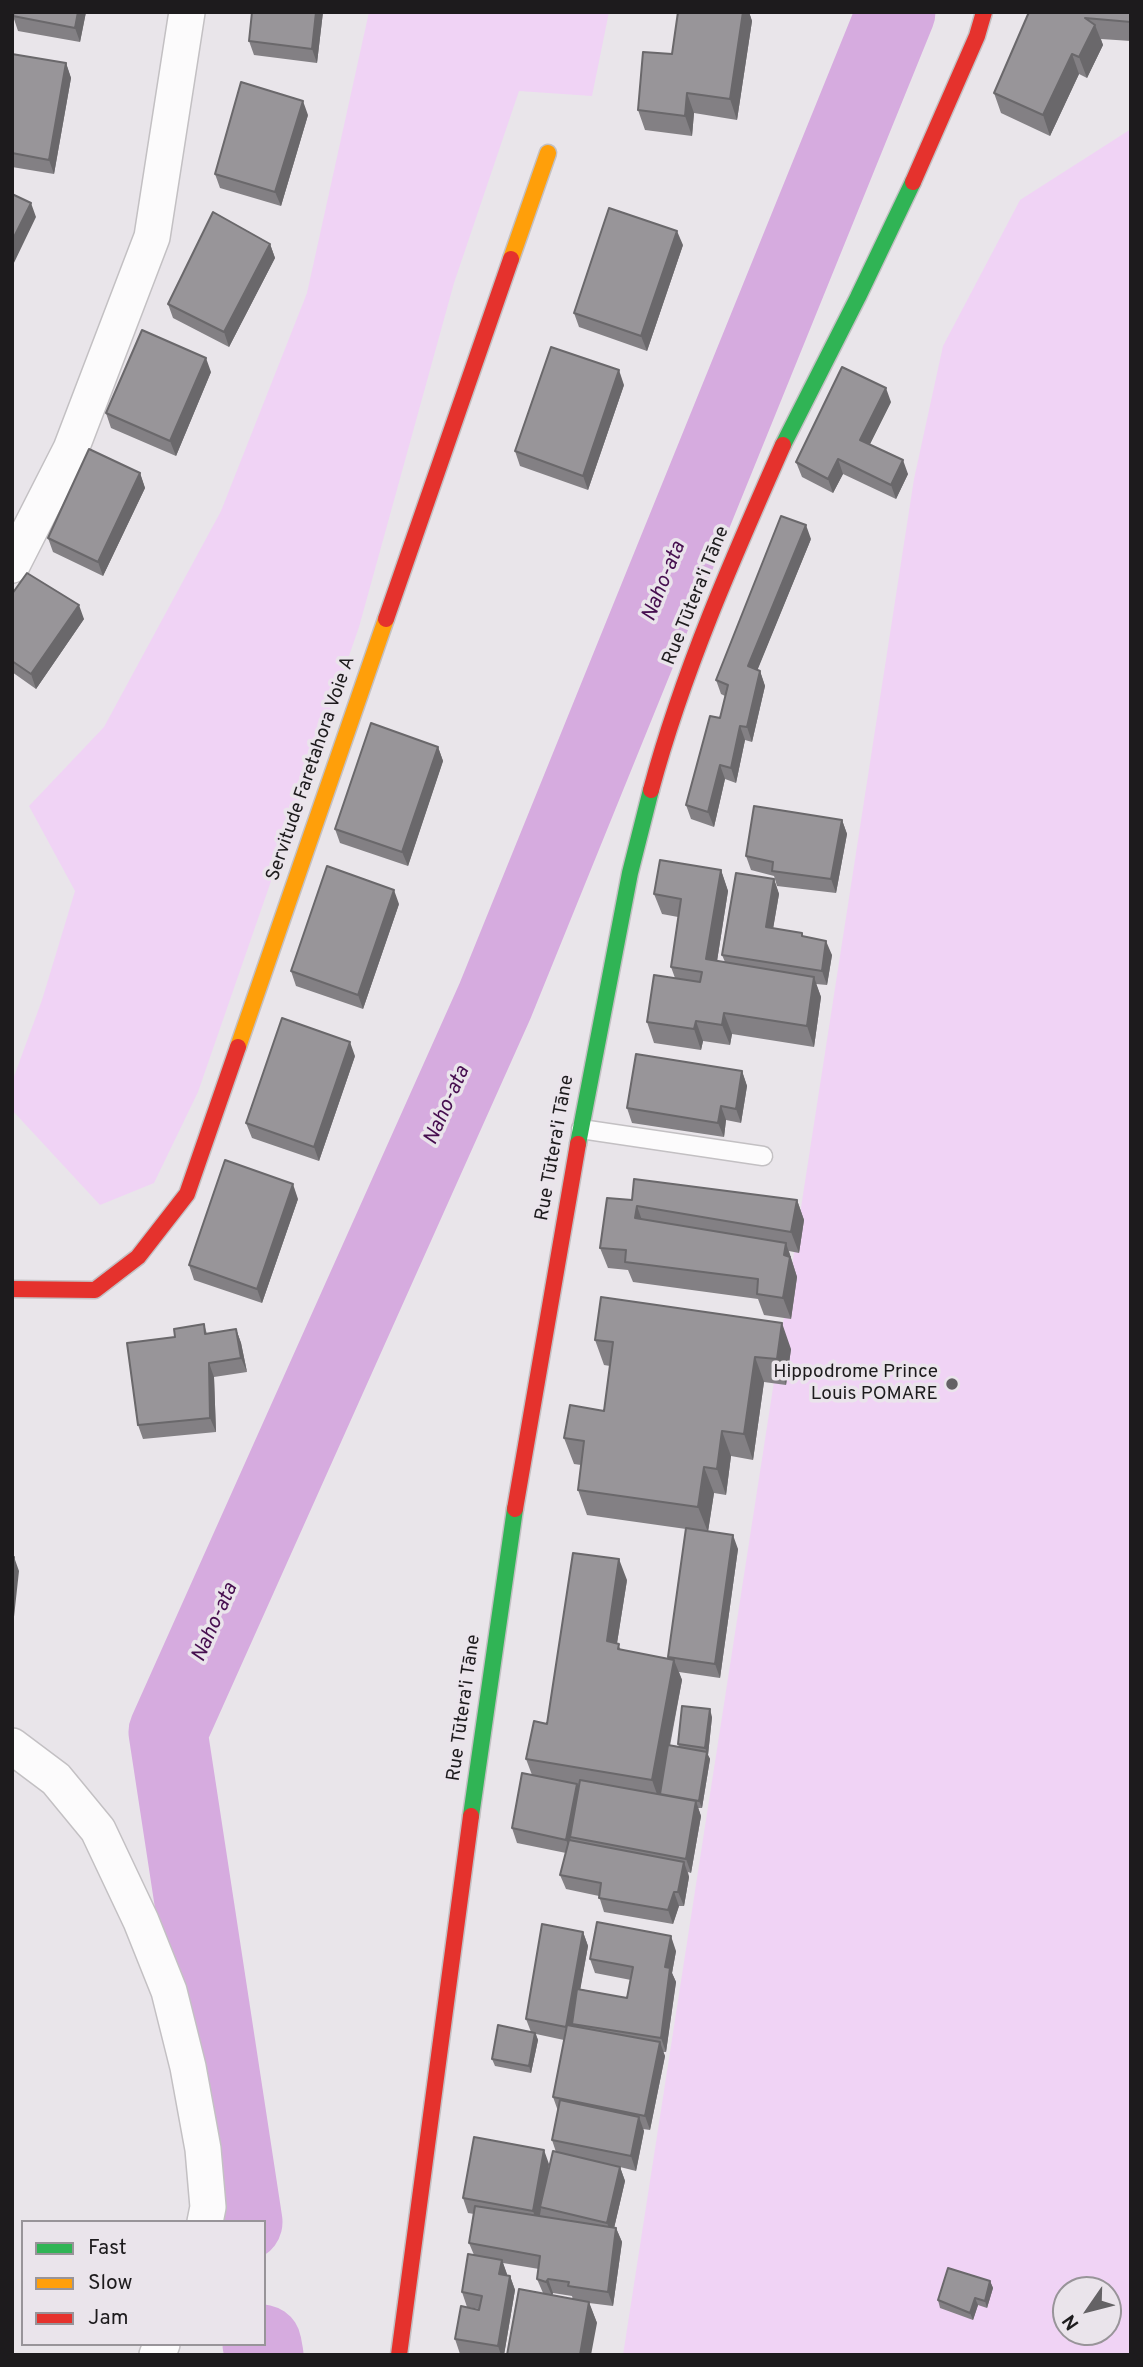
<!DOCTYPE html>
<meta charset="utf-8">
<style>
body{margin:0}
#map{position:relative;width:1143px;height:2367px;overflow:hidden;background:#e9e5ea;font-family:Overpass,sans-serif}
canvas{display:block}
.frame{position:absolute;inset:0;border:14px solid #1d1b1d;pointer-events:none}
.legend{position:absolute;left:21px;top:2220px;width:245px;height:126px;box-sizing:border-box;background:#eae4eb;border:2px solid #989499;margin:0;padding:9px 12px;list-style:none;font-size:21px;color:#1d1b1d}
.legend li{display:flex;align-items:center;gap:14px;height:35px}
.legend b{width:35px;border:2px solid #989499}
.north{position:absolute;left:1052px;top:2276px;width:70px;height:70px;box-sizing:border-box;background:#eae4eb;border:2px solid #989499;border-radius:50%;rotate:235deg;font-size:19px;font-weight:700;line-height:28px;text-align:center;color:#1d1b1d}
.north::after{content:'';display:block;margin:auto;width:24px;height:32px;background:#646265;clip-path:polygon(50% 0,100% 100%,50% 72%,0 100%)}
</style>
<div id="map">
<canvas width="1143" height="2367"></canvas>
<div class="frame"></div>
<ul class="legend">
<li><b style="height:9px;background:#30b455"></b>Fast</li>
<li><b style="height:9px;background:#ff9f0a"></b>Slow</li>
<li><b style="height:9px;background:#e5322d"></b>Jam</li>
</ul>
<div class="north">N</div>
</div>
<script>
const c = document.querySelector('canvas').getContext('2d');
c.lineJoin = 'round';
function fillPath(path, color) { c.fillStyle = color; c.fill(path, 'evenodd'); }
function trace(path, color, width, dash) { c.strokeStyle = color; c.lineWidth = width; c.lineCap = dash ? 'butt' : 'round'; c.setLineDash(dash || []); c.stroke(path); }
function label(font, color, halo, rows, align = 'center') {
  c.font = font + ' Overpass,sans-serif'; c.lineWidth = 7; c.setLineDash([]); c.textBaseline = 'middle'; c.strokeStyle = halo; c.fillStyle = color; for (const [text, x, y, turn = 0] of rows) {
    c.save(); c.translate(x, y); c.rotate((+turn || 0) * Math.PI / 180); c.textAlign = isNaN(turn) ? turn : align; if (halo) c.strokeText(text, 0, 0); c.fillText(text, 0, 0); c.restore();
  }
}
fillPath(new Path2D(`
 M369,12H609L592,96L519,91L454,283L359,627L198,1092L154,1183L100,1205L12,1110V1082L42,1000L75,891L29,806L104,727L221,511L307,293Z
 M1131,129V2355H623L914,479L943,346L1020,200ZM1066,2290H1108V2332H1066Z`), '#f0d3f5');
trace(new Path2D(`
 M243,2222L168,1732L495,1001L896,12
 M262,2344L264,2355`), '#d6abdf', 79);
const lane = new Path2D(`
 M581,1129L763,1156`);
const street = new Path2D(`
 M12,565L71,449L152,237L187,12
 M12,1746L56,1779L98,1830L141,1921L169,1991L188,2067L203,2149L208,2207L205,2222
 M157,2355L162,2344`);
const fast = new Path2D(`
 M783,445L858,297L913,182
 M578,1144L630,873L651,790
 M471,1816L515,1509`);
const slow = new Path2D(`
 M511,259L548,153
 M238,1047L386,619`);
const jam = new Path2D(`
 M913,182L977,36L984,12
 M386,619L511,259
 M651,790C683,671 733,558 783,445
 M12,1289L95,1290L138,1257L187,1194L238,1047
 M515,1509L578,1144
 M399,2355L471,1816`);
trace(lane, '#c3c0c3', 21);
trace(street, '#c3c0c3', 38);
trace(fast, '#c3c0c3', 19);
trace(slow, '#c3c0c3', 19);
trace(jam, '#c3c0c3', 19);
trace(lane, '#fcfbfc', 18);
trace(street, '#fcfbfc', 35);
trace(fast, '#30b455', 16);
trace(slow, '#ff9f0a', 16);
trace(jam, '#e5322d', 16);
fillPath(new Path2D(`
 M86,12L80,42L18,31L13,16Z
 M252,12H323L317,63L254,55L249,41Z
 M678,12H749L752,21L737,120L694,113L692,136L645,130L638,110L672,54Z
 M1029,12H1131V41L1101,39L1103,45L1087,78L1079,74L1050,136L1001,113L994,93Z
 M12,54L66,63L71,78L54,174L12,167Z
 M308,115L281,206L220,188L215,174Z
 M270,244L275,258L229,347L173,318L168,304Z
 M683,245L647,351L579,327L574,313Z
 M211,372L176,456L111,428L106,413Z
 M624,385L588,490L520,466L515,451Z
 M891,402L870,444L908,474L896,499L843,474L833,493L802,477L796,462Z
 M140,473L145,488L103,576L53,552L48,538Z
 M811,539L757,670L760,671L765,686L752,742L745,740L736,783L725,779L714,827L691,819L686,805L720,718L725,696L721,694L716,680Z
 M12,594L84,619L36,689L12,672Z
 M438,747L443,761L408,866L340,843L335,829Z
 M842,820L847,834L836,893L777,886L774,876L751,870L746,856Z
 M721,870L728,891L717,961L725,962L722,955L774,879L779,894L773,928L803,937L832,955L827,985L816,984L821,997L814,1047L732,1034L730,1045L703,1041L701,1050L654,1043L647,1022L675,978L671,967L678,917L662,914L654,894Z
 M399,904L363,1009L296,986L291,971Z
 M355,1056L319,1161L252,1138L246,1123Z
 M742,1071L747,1086L741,1123L726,1120L724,1137L632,1123L627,1108Z
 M298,1199L262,1303L194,1280L189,1265Z
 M632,1200H797L804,1220L799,1253L789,1251L797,1277L791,1319L764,1315L758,1299L633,1282L628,1270L608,1268L600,1248Z
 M204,1324L207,1334L236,1329L241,1343L247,1372L214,1377L216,1432L143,1439L138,1425L175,1337Z
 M595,1340L791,1349L786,1385L764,1382L753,1460L731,1456L726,1495L714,1493L708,1531L738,1549L720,1678L679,1672L682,1680L670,1746L679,1747L678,1744L712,1717L708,1755L710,1759L702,1808H698L701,1816L691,1873L688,1872L689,1877L684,1906H679L673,1924L604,1912L599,1896L566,1889L560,1875L566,1853L517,1843L512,1828L532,1775L526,1759L547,1724L627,1580L617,1643L621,1650L669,1659L686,1529L587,1515L578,1490L581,1465L574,1464L564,1438L604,1411L610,1366L604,1365Z
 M583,1932L588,1946L580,1989L627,1998L631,1980L595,1973L590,1959L676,1951L672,1973L676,1982L666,2052H663L665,2056L650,2130L643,2129L644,2131L636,2171L620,2167L625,2181L614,2228H616L622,2242L613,2306L589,2303L597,2323L543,2293L537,2279L539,2269L503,2263L507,2275L510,2276L515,2290L504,2355H467L460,2354L455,2339L479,2309L467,2307L462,2292L474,2255L469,2243L474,2214L468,2213L463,2198L549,2164L547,2180L556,2152L552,2140L558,2111L553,2097L564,2040L536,2034L538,2040L531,2073L495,2066L492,2059L531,2032L526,2019ZM553,2293L572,2296L573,2300L552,2296Z
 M990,2281L993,2288L987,2308L978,2305L973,2320L940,2308L938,2300Z`), '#838084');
fillPath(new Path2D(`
 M78,12H86L80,42L75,28Z
 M316,12H323L317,63L312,49Z
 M743,12H749L752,21L737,120L730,99Z
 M1095,25L1103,45L1087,78L1079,57Z
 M1072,54L1079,74L1050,136L1043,115Z
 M66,63L71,78L54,174L49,160Z
 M687,93L694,113L692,136L685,116Z
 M303,101L308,115L281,206L275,192Z
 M31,203L36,217L12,267V241Z
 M677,231L683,245L647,351L641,336Z
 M270,244L275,258L229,347L224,332Z
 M206,358L211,372L176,456L170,441Z
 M619,370L624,385L588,490L583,476Z
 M886,388L891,402L865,454L860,440Z
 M838,459L843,474L833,493L828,479Z
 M903,460L908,474L896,499L891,485Z
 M140,473L145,488L103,576L98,562Z
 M806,525L811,539L753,681L748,666Z
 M79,605L84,619L36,689L31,674Z
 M760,671L765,686L752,742L747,727Z
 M740,726L745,740L736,783L731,768Z
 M438,747L443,761L408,866L402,852Z
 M720,765L725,779L714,827L708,812Z
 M842,820L847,834L836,893L831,879Z
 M721,870L728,891L714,980L706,959Z
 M774,879L779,894L771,941L766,927Z
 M394,890L399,904L363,1009L358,995Z
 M826,941L832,955L827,985L822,971Z
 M814,977L821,997L814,1047L807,1026Z
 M724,1013L732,1034L730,1045L722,1025Z
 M696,1021L703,1041L701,1050L694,1029Z
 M350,1042L355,1056L319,1161L314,1147Z
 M742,1071L747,1086L741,1123L736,1109Z
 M721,1106L726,1120L724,1137L718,1123Z
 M293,1184L298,1199L262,1303L257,1289Z
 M797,1200L804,1220L799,1253L791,1232Z
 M637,1206L644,1226L635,1218Z
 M786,1243L797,1277L791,1319L783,1298L784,1255Z
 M782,1323L791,1349L786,1385L777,1359Z
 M236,1329L241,1343L247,1372L241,1358Z
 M755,1357L764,1382L753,1460L744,1434Z
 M209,1363L214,1377L216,1432L210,1418Z
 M722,1431L731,1456L726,1495L717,1469Z
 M704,1467L714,1493L708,1532L698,1507Z
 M733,1535L738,1549L720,1678L715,1664Z
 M14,1557L19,1571L13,1626L12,1573Z
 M619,1559L627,1580L614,1662L607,1641Z
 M674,1660L682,1680L659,1800L652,1780Z
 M710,1709L712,1717L708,1755L710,1759L702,1808L699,1801L707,1753L705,1748Z
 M577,1784L583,1798L570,1837L573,1846L572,1854L566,1840Z
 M696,1801L701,1816L691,1873L686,1859Z
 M684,1862L689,1877L684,1906L678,1892Z
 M674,1892L679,1906L673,1924L668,1910Z
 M583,1932L588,1946L574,2025L572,2024L573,2028L566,2027Z
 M671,1936L676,1951L672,1973L676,1982L666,2052L661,2038L665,1967Z
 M535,2033L538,2040L531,2073L529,2066Z
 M660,2042L665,2056L650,2130L645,2116Z
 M639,2117L644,2131L636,2171L631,2156Z
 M544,2150L549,2164L542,2207H540L541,2209L538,2226L533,2211Z
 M620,2167L625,2181L612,2237L607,2223Z
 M616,2228L622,2242L613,2306L608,2292Z
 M502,2260L507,2274L504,2288L499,2274Z
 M510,2276L515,2290L504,2355H501L498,2346Z
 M548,2279L553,2293L552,2296L546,2282Z
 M990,2281L993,2288L987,2308L985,2301Z
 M975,2298L978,2305L973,2320L970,2313Z
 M589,2302L597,2323L591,2355H580Z`), '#6a686b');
const building = new Path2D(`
 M14,12H78L75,28L13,16Z
 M252,12H316L312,49L249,41Z
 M678,12H743L730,99L687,93L685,116L638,110L643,52L672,54Z
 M1029,12H1131V22L1085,18L1095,25L1079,57L1072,54L1043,115L994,93Z
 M12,54L66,63L49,160L12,153Z
 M241,82L303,101L275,192L215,174Z
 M12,194L31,203L12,241Z
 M609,208L677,231L641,336L574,313Z
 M213,212L270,244L224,332L168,304Z
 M142,330L206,358L170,441L106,413Z
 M551,347L619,370L583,476L515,451Z
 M842,367L886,388L860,440L903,460L891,485L838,459L828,479L796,462Z
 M89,449L140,473L98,562L48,538Z
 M781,516L806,525L748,666L760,671L747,727L740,726L731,768L720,765L708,812L686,805L710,716L720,718L728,685L716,680Z
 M27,573L79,605L31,674L12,661V594Z
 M371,723L438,747L402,852L335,829Z
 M754,806L842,820L831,879L772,871L773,862L746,856Z
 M660,860L721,870L706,959L814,977L807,1026L724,1013L722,1025L696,1021L694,1029L647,1022L654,975L700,982L702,972L671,967L681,899L654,894Z
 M327,866L394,890L358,995L291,971Z
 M736,873L774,879L766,927L802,933V936L826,941L822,971L722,955Z
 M282,1018L350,1042L314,1147L246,1123Z
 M636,1054L742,1071L736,1109L721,1106L718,1123L627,1108Z
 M225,1160L293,1184L257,1289L189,1265Z
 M634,1179L797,1200L791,1232L637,1206L635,1218L786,1243L784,1255L790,1257L783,1298L757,1294L758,1279L625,1262L626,1250L600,1248L607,1198L632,1200Z
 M601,1297L782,1323L777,1359L755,1357L744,1434L722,1431L717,1469L704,1467L698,1507L578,1490L584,1441L564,1438L570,1405L604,1411L613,1342L595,1340Z
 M204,1324L205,1334L236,1329L241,1358L209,1363L210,1418L138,1425L127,1343L175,1337L174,1329Z
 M686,1528L733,1535L715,1664L668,1657Z
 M573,1553L619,1559L607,1641L619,1644L618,1649L674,1660L652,1780L526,1759L534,1721L547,1724Z
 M12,1557H14L12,1573Z
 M682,1706L710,1709L705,1748L678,1744Z
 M668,1745L707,1752L699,1801L660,1794Z
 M522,1773L577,1784L566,1840L512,1828Z
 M580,1780L696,1801L686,1859L570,1837Z
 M569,1840L684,1862L678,1892H674L668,1910L599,1898L601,1883L560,1875Z
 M597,1922L671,1936L665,1967L670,1968L661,2038L572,2024L577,1989L627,1998L633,1967L590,1959Z
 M542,1924L583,1932L566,2027L526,2019Z
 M498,2025L535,2033L529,2066L492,2059Z
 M567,2025L660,2042L645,2116L553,2097Z
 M560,2100L639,2117L631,2156L552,2140Z
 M474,2137L544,2150L533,2211L463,2198Z
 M553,2151L620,2167L607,2223L540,2207Z
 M475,2206L616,2228L608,2292L568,2286L569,2282L548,2279L546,2282L537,2279L540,2256L469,2243Z
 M468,2254L502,2260L499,2274L510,2276L498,2346L455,2339L461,2306L479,2310L482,2296L462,2292Z
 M948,2268L990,2281L985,2301L975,2298L970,2313L938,2300Z
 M519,2289L589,2302L580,2355H507Z`);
fillPath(building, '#989599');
trace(building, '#6a686b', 2);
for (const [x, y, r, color] of [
 [952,1384,7,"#646265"]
]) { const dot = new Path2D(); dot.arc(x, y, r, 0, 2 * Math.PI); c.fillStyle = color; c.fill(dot); trace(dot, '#eae4eb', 2.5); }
label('19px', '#1d1b1d', '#eae4eb', [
 ["Rue Tūtera'i Tāne",697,596,-68],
 ["Servitude Faretahora Voie A",312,769,-71],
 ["Rue Tūtera'i Tāne",556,1148,-80],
 ["Rue Tūtera'i Tāne",465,1708,-82]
]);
label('19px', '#1d1b1d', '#eae4eb', [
 ["Hippodrome Prince",938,1373],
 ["Louis POMARE",938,1395]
], 'right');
label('italic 21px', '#460e4f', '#eae4eb', [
 ["Naho-ata",665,582,-68],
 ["Naho-ata",448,1106,-66],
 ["Naho-ata",216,1623,-66]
]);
</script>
